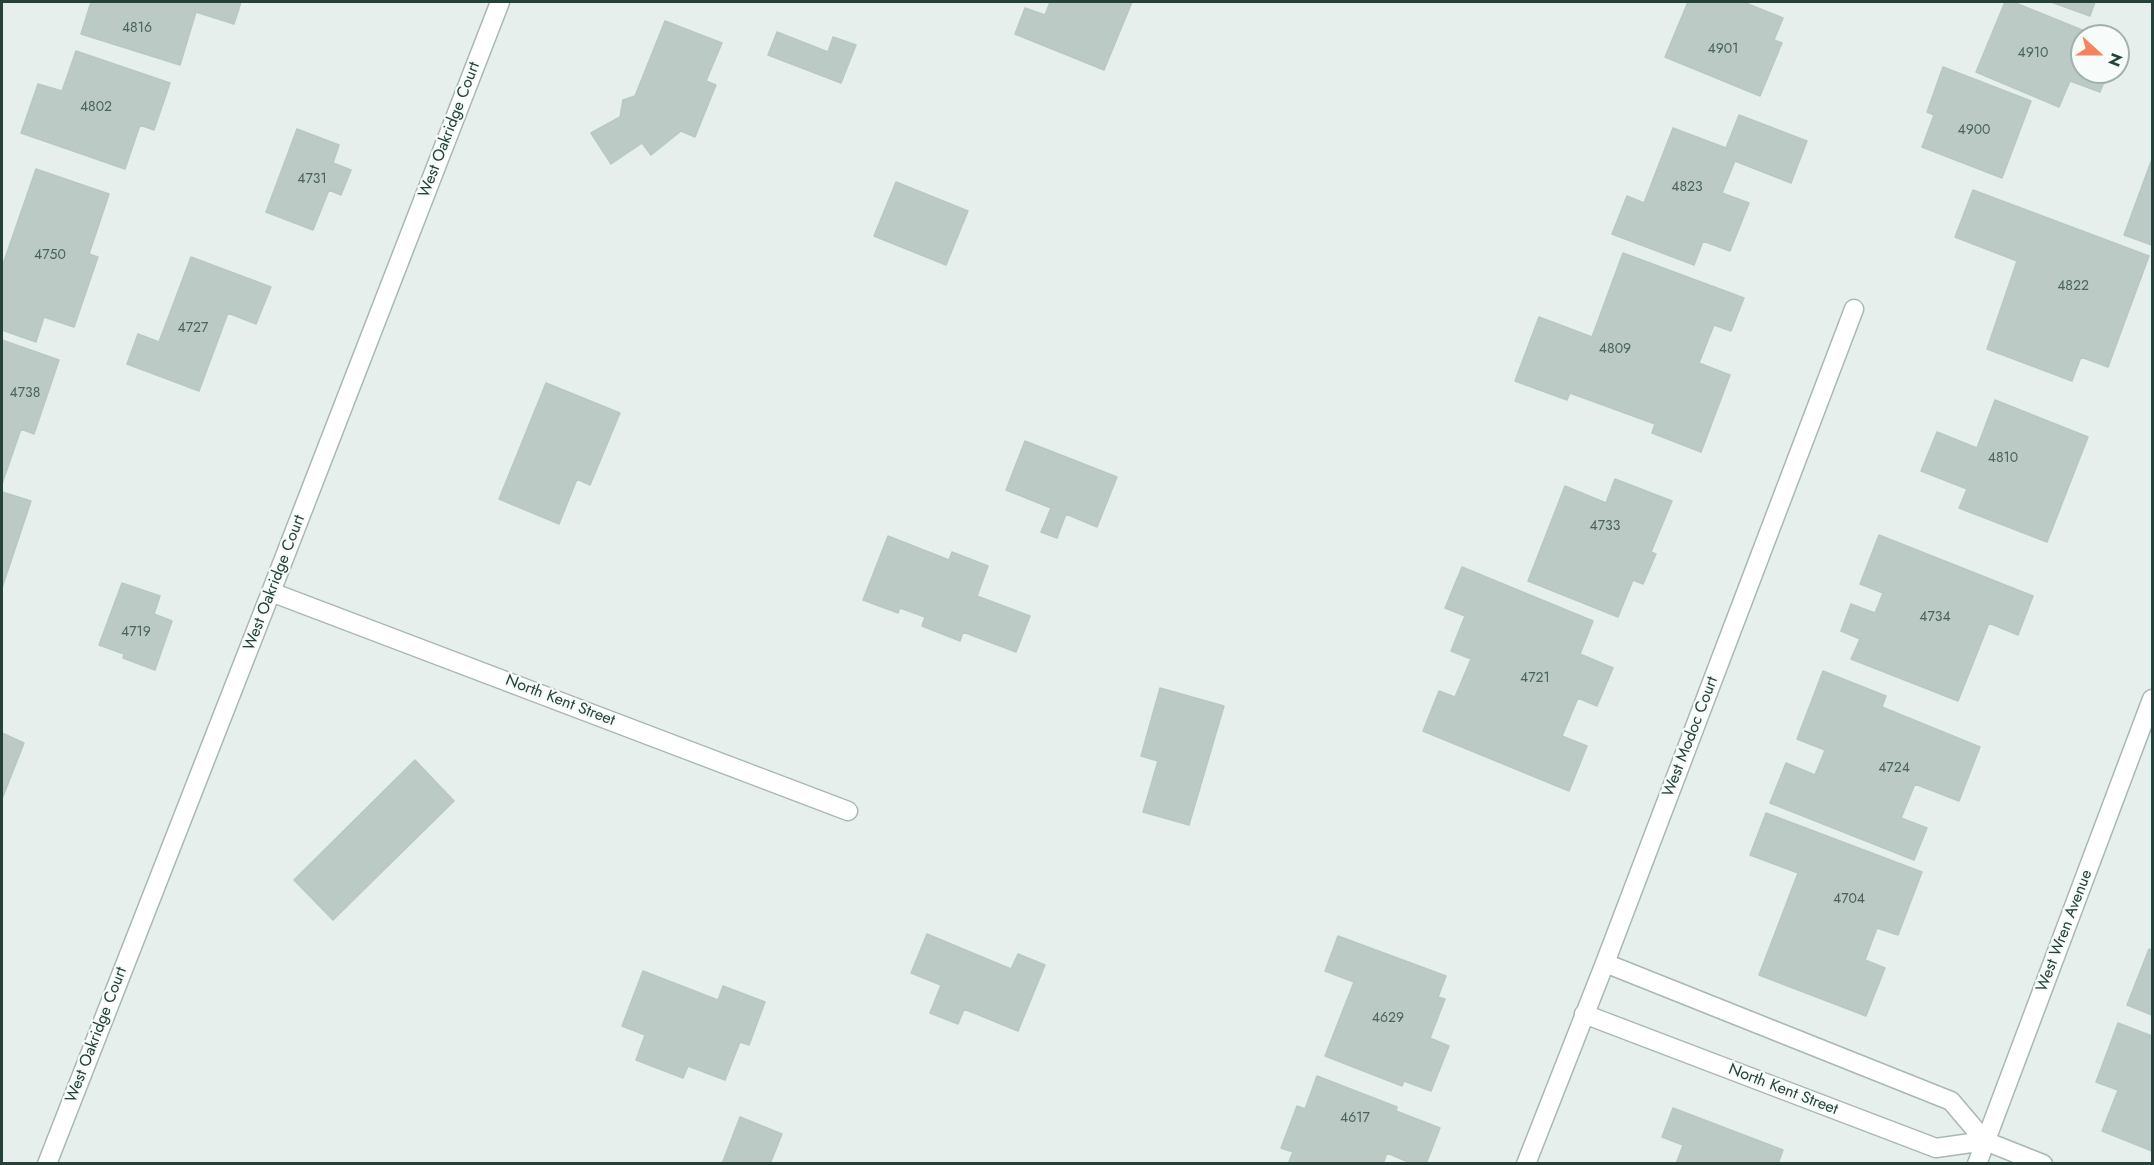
<!DOCTYPE html>
<style>
body{margin:0}
#map{position:relative;width:2154px;height:1165px;overflow:hidden;background:#e6efeb;font-family:Jost,sans-serif}
canvas{display:block}
.frame{position:absolute;inset:0;border:3px solid #24423a;pointer-events:none}
.north{position:absolute;left:2070px;top:24px;width:60px;height:60px;box-sizing:border-box;background:#f7fbf9;border:2px solid #a3b1ad;border-radius:50%;rotate:111deg;font-size:16px;font-weight:700;line-height:24px;text-align:center;color:#24423a}
.north::after{content:'';display:block;margin:auto;width:21px;height:27px;background:#f4845f;clip-path:polygon(50% 0,100% 100%,50% 72%,0 100%)}
</style>
<div id="map">
<canvas width="2154" height="1165"></canvas>
<div class="frame"></div>
<div class="north">N</div>
</div>
<script>
const c = document.querySelector('canvas').getContext('2d');
c.lineJoin = 'round';
function fillPath(path, color) { c.fillStyle = color; c.fill(path, 'evenodd'); }
function trace(path, color, width, dash) { c.strokeStyle = color; c.lineWidth = width; c.lineCap = dash ? 'butt' : 'round'; c.setLineDash(dash || []); c.stroke(path); }
function label(font, color, halo, rows, align = 'center') {
  c.font = font + ' Jost,sans-serif'; c.lineWidth = 4.5; c.setLineDash([]); c.textBaseline = 'middle'; c.strokeStyle = halo; c.fillStyle = color; for (const [text, x, y, turn = 0] of rows) {
    c.save(); c.translate(x, y); c.rotate((+turn || 0) * Math.PI / 180); c.textAlign = isNaN(turn) ? turn : align; if (halo) c.strokeText(text, 0, 0); c.fillText(text, 0, 0); c.restore();
  }
}
const building = new Path2D(`
 M91,2H241L234,24L196,12L180,65L81,34Z
 M1050,2H1132L1104,70L1015,34L1025,8L1045,15Z
 M1688,2H1743L1783,18L1774,40L1782,43L1760,96L1665,57Z
 M2005,2H2013L2097,36H2082V72H2108L2100,92L2070,81L2059,107L1976,72Z
 M2051,2H2095L2090,16Z
 M665,21L722,43L706,81L716,85L695,137L681,131L651,155L642,143L611,164L591,133L620,117L623,100L635,96Z
 M777,32L828,52L833,37L856,45L841,83L768,55Z
 M76,51L170,83L154,130L140,125L125,169L21,133L38,84L62,91Z
 M1943,67L2031,101L2002,178L1922,147L1934,115L1927,112Z
 M1739,115L1807,141L1791,183L1735,161L1722,193L1749,203L1730,251L1703,241L1694,265L1612,234L1627,196L1644,203L1673,128L1726,148Z
 M297,129L339,145L333,163L351,170L341,195L329,190L313,230L266,212Z
 M2152,159V245L2124,235Z
 M36,169L109,194L89,254L98,257L74,327L44,317L36,342L2,330V267Z
 M896,182L968,211L946,265L874,236Z
 M1973,190L2149,256L2108,367L2081,357L2072,381L1987,349L2017,261L1955,237Z
 M1623,253L1744,298L1731,331L1714,325L1699,363L1730,375L1701,452L1652,433L1655,424L1570,393L1567,400L1515,381L1539,317L1592,337Z
 M191,257L271,287L256,324L228,313L199,391L127,364L138,334L159,342Z
 M2,340L59,360L34,434L21,429L2,484Z
 M546,383L620,413L590,485L577,479L559,524L499,499Z
 M1995,400L2088,437L2047,542L1959,508L1967,489L1921,471L1937,432L1977,448Z
 M1025,441L1117,477L1097,527L1066,514L1057,538L1041,532L1051,508L1006,490Z
 M1615,479L1672,501L1651,552L1656,554L1643,584L1633,580L1618,617L1528,581L1565,486L1606,503Z
 M2,492L31,501L2,588Z
 M1879,535L2033,596L2018,635L1989,623L1958,701L1851,659L1860,639L1841,631L1851,604L1875,613L1883,593L1860,584Z
 M888,536L949,560L952,552L988,566L977,596L1030,616L1016,652L963,632L960,641L922,626L925,617L900,608L898,613L863,600Z
 M1462,567L1593,621L1580,654L1613,668L1597,706L1578,698L1562,736L1587,746L1569,791L1423,731L1439,691L1455,697L1471,659L1451,651L1465,616L1445,608Z
 M122,583L160,596L154,614L172,621L155,670L123,658L124,654L99,645Z
 M1823,671L1886,696L1882,707L1980,747L1959,801L1915,784L1901,818L1927,828L1914,860L1770,803L1786,763L1815,775L1825,750L1797,739Z
 M1160,688L1224,706L1189,825L1143,812L1158,761L1141,756Z
 M2,733L24,743L2,799Z
 M415,760L454,801L333,920L294,880Z
 M1766,813L1922,872L1898,935L1877,928L1865,960L1885,968L1866,1016L1759,975L1798,873L1750,855Z
 M927,934L1011,969L1018,954L1045,965L1018,1031L964,1009L958,1024L930,1013L941,985L911,973Z
 M1338,936L1446,976L1438,997L1445,999L1430,1038L1449,1046L1431,1091L1404,1081L1402,1086L1325,1056L1354,982L1325,971Z
 M2149,949L2152,950V1015L2127,1005Z
 M643,971L718,1000L723,986L765,1002L749,1045L740,1042L725,1080L688,1066L683,1078L636,1060L645,1035L622,1026Z
 M2118,1023L2152,1036V1151L2102,1131L2118,1090L2096,1082Z
 M1317,1076L1397,1107L1396,1111L1440,1128L1426,1164H1413L1387,1153L1383,1164H1288L1293,1152L1281,1148L1297,1106L1305,1109Z
 M1673,1108L1783,1150L1778,1164H1676L1683,1145L1662,1137Z
 M740,1117L782,1134L770,1164H722Z`);
fillPath(building, '#bbcac4');
trace(building, '#b8c9c2', 1.5);
const street = new Path2D(`
 M271,592L848,811
 M1605,963L1951,1101L1985,1141L2043,1164
 M1584,1014L1936,1148L1985,1141
 M47,1164L271,592L500,2
 M1526,1164L1605,963L1854,309
 M1977,1164L2152,699`);
trace(street, '#a8b8b2', 21);
trace(street, '#fff', 18);
label('14px', '#4a645c', null, [
 ["4816",137,29],
 ["4901",1723,50],
 ["4910",2033,54],
 ["4802",96,108],
 ["4900",1974,131],
 ["4731",312,180],
 ["4823",1687,188],
 ["4750",50,256],
 ["4822",2073,287],
 ["4727",193,329],
 ["4809",1615,350],
 ["4738",25,394],
 ["4810",2003,459],
 ["4733",1605,527],
 ["4734",1935,618],
 ["4719",136,633],
 ["4721",1535,679],
 ["4724",1894,769],
 ["4704",1849,900],
 ["4629",1388,1019],
 ["4617",1355,1119]
]);
label('16px', '#24423a', '#f7fbf9', [
 ["West Oakridge Court",450,130,-69],
 ["West Oakridge Court",275,583,-69],
 ["North Kent Street",560,701,21],
 ["West Modoc Court",1691,737,-69],
 ["West Wren Avenue",2065,931,-69],
 ["West Oakridge Court",97,1035,-69],
 ["North Kent Street",1783,1090,21]
]);
</script>
